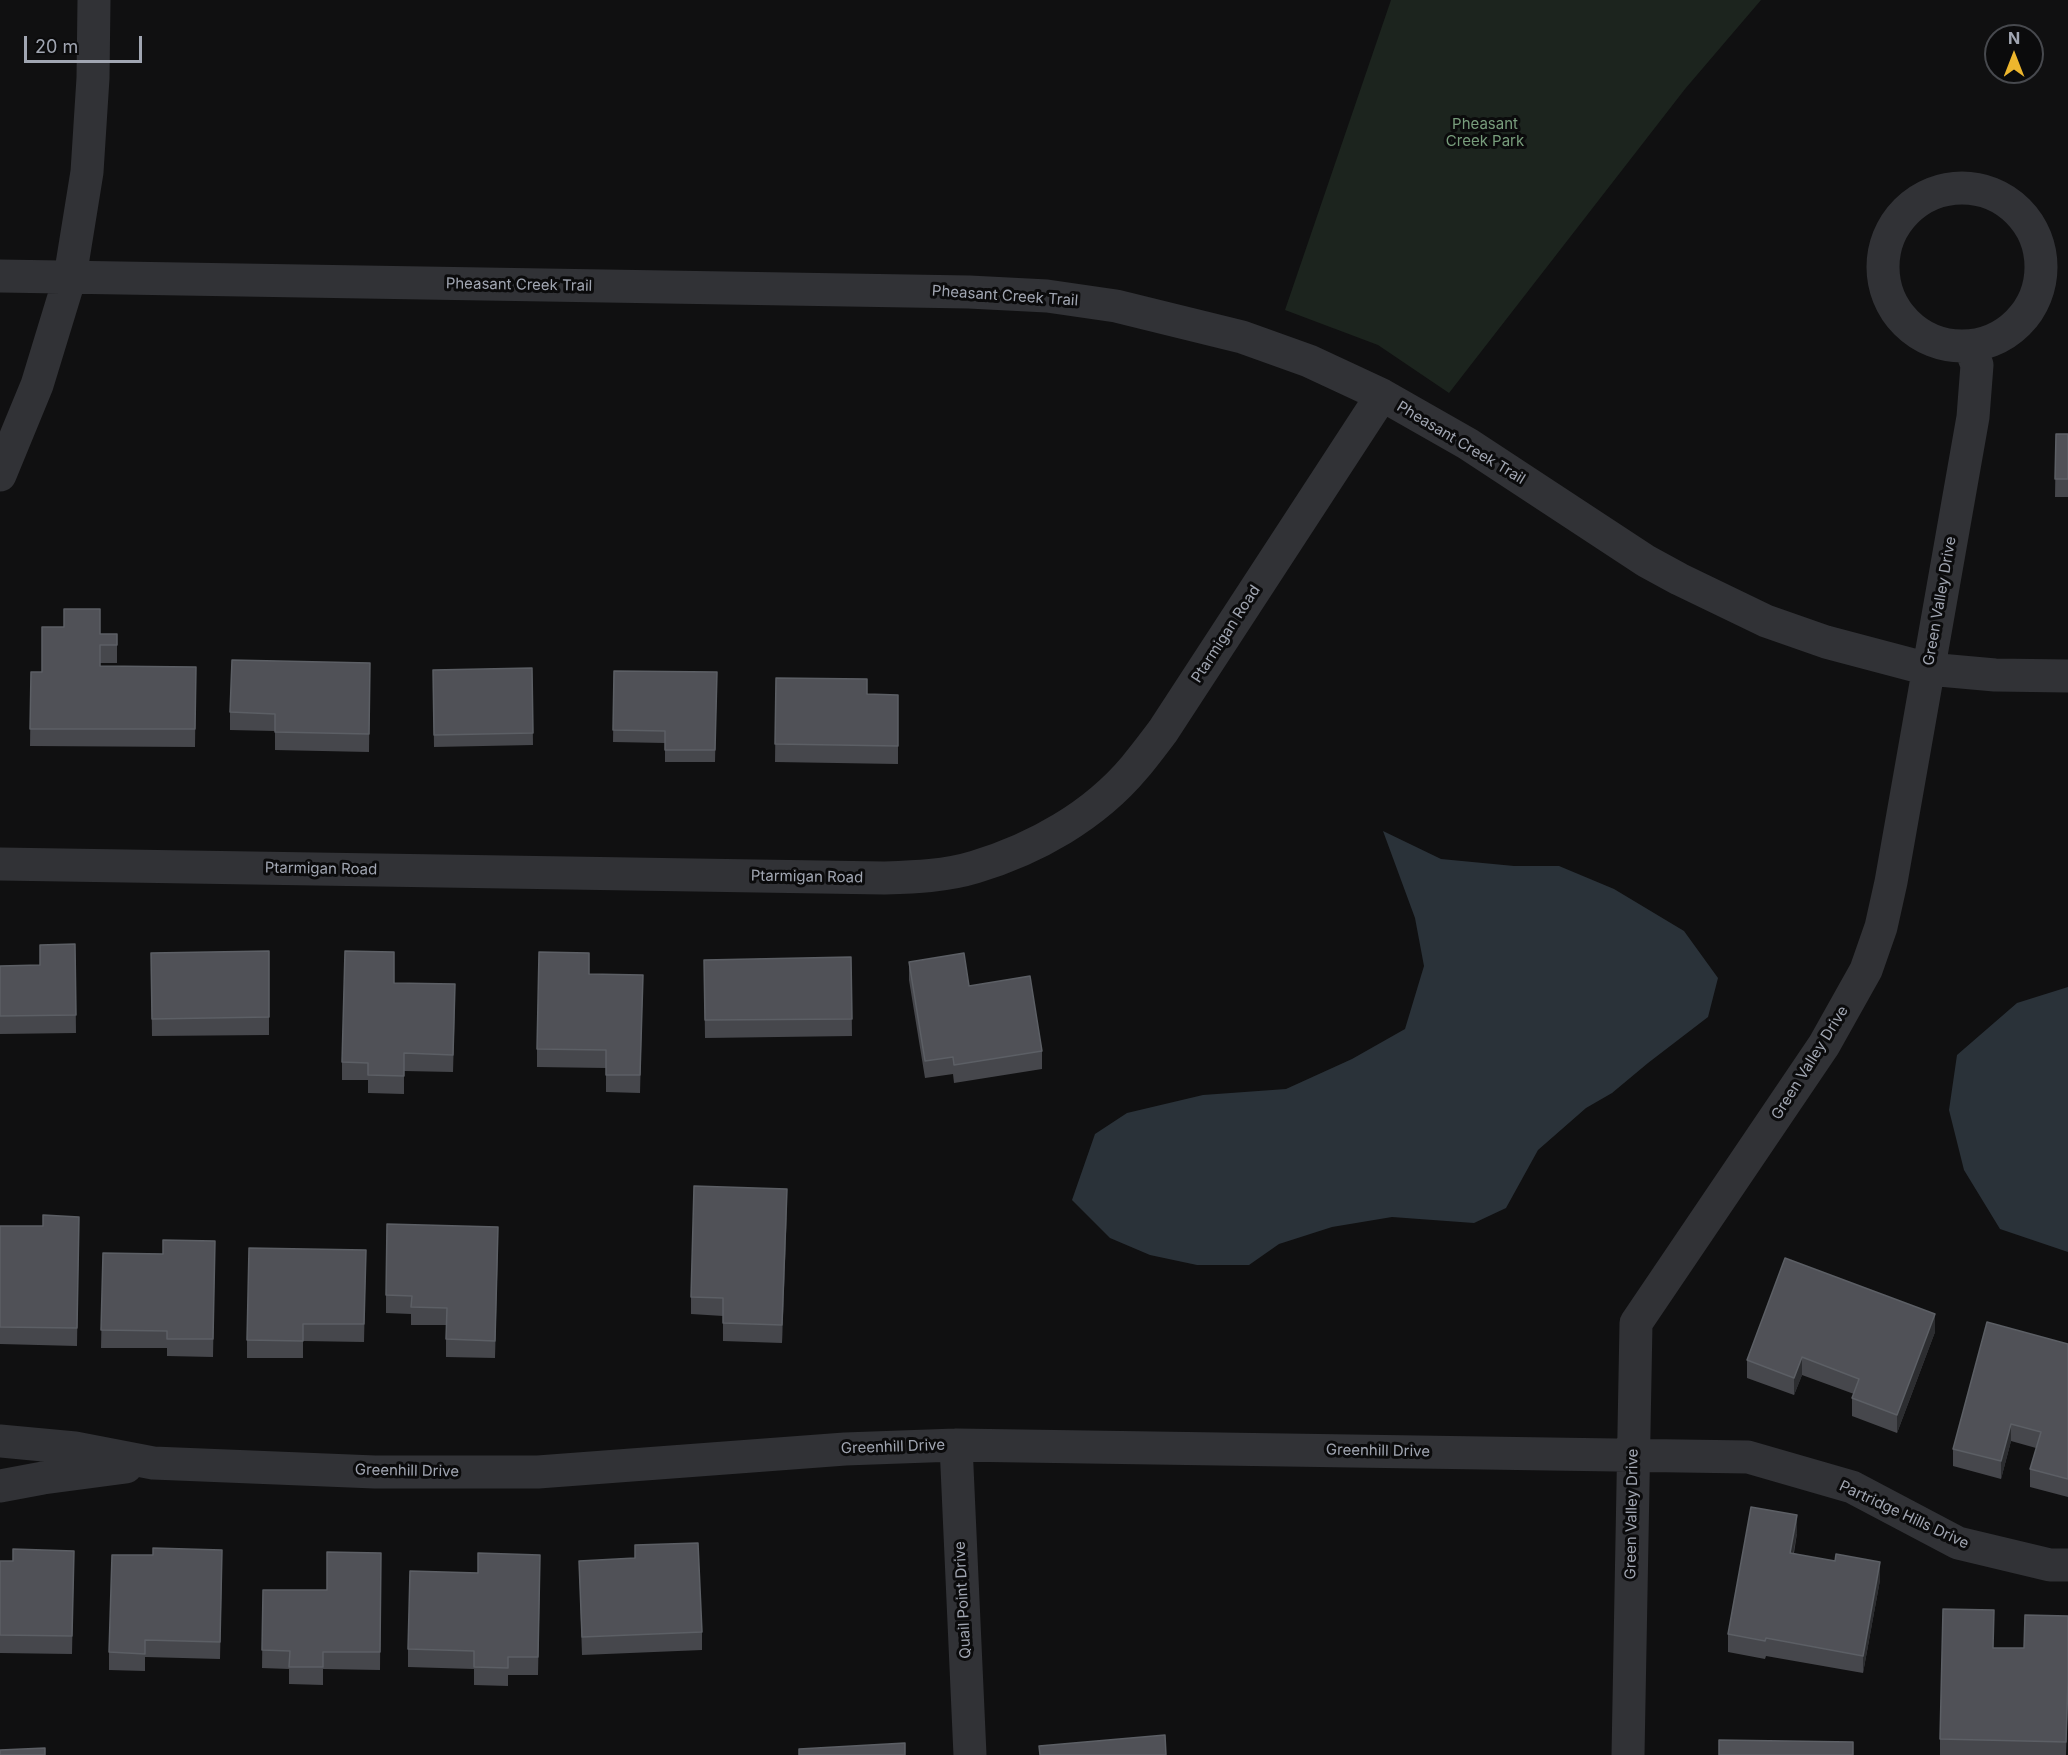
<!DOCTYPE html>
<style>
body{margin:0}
#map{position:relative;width:2068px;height:1755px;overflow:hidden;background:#101011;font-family:Inter,sans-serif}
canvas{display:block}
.north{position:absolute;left:1984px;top:24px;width:60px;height:60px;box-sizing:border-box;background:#0b0b0c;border:2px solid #47494e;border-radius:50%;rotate:0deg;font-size:16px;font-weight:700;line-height:24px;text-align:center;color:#a1a6b2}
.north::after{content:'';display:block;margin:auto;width:21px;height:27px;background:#edb62d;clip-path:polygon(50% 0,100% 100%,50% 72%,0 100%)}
.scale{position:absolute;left:24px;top:36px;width:118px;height:27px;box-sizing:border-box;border:3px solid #a1a6b2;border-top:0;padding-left:8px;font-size:18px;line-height:21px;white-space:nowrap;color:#a1a6b2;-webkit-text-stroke:4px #0b0b0c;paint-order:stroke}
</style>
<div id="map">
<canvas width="2068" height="1755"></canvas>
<div class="north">N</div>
<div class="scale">20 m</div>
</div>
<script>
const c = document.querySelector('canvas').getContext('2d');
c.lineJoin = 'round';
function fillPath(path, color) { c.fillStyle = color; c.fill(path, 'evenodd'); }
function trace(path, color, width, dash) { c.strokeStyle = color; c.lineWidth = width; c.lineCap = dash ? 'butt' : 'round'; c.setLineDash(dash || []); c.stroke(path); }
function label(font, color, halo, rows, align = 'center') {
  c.font = font + ' Inter,sans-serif'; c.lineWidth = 6; c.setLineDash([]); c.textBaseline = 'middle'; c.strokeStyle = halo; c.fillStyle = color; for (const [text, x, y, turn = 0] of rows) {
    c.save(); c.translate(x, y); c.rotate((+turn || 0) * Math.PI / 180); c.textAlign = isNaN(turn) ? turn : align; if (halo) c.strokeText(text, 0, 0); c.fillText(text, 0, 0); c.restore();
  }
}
fillPath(new Path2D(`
 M1391,0H1761L1685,89L1449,393L1378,345L1285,310Z`), '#1c241e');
fillPath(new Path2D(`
 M1383,831L1441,859L1514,866H1559L1614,889L1684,931L1718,978L1708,1017L1648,1063L1612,1093L1586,1108L1538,1150L1506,1208L1474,1223L1392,1217L1332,1227L1279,1244L1249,1265H1197L1150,1255L1110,1238L1072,1200L1095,1134L1127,1113L1203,1095L1286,1089L1352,1059L1405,1029L1424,966L1415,918Z
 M2068,987V1252L2000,1229L1964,1170L1949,1110L1957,1055L2017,1003Z`), '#2a3239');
trace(new Path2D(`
 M1883 267a79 79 0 1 1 158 0a79 79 0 1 1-158 0Z
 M0,276L969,292L1047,296L1116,306L1242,337L1309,361L1382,395L1468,444L1646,561L1679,579L1766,621L1826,642L1928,669L1995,675L2068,676
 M0,475L37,385L70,277L87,172L93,78L94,0
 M0,864L884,878C914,877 946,876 975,867C1035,849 1094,816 1135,767C1145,755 1154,743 1163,731L1382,395
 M0,1441L75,1448L153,1463L375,1472H538L845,1449L956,1445L1748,1457L1852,1487L1958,1543L2050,1565H2068
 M956,1445L970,1755
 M0,1486L43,1478L126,1467
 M1628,1755L1636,1323L1824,1045L1866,970L1881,927L1891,882L1973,417L1977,365L1970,347`), '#313236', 33);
fillPath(new Path2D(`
 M2056,434H2068V497H2055Z
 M117,634V663H100V666L196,667L195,747L30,746L31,672H42Z
 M370,663L369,752L275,750V731L230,730V712Z
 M532,668L533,745L434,747L433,670Z
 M614,671L717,672L715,762H665V743L613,742Z
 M776,678L867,694L898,695V764L775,762Z
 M75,944L76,1033L0,1034V966L40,965Z
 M269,951V1035L152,1036L151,953Z
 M851,957L852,1036L705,1038L704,960Z
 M909,962L969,986L1042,1051V1069L954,1083L953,1074L925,1078L909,980Z
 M589,974L643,975L640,1093L606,1092V1068L537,1067V1049Z
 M394,983L455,1002L453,1072L404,1071V1094L368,1093V1080H342V1062Z
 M787,1207L782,1343L723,1341V1316L691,1314V1297Z
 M79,1217L77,1346L0,1344V1226H43Z
 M215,1241L213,1357L167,1356V1348H101L103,1253L163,1254Z
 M498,1244L495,1358L446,1357V1325H411V1314L386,1313V1295Z
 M366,1250L364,1342L303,1341V1358H247V1340Z
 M1935,1332L1897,1433L1852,1416V1398L1854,1394L1802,1375L1794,1395L1747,1378V1360Z
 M2068,1344V1497L2030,1487V1469L2036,1448L2011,1441L2001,1479L1953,1466V1449Z
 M1797,1533L1794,1553L1880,1580L1863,1673L1766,1656L1765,1659L1728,1652V1634Z
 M635,1545L702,1632V1650L582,1655L579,1561L635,1558Z
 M74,1551L72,1654L0,1653V1561H13Z
 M381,1553L380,1670L323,1669V1685L289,1684V1669L262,1668L263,1590H327Z
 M222,1568L220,1659L145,1657V1671L109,1670V1652Z
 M540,1573L538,1675H508V1686L474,1685V1669L408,1667V1649Z
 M2068,1616V1698L2066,1755H1940V1739L1994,1648H2024Z`), '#46474c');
fillPath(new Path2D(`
 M787,1189V1207L782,1343V1325Z
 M1935,1314V1332L1897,1433V1415Z
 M1802,1357V1375L1794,1395V1378Z
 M2011,1424V1441L2001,1479V1461Z
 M1797,1515V1533L1790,1570V1553Z
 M1880,1562V1580L1863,1673V1656Z`), '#2c2d30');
const building = new Path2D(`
 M2056,434H2068V479H2055Z
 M64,609H100V634H117V645H100V666L196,667L195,729H30L31,672H42V627H64Z
 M232,660L370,663L369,734L275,732V714L230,712Z
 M532,668L533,733L434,735L433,670Z
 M614,671L717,672L715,750H665V731L613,730Z
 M776,678L867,679V694L898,695V746L775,744Z
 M75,944L76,1015L0,1016V966L40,965V945Z
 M269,951V1017L152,1019L151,953Z
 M345,951L394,952V983L455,984L453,1055L404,1053V1076L368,1075V1063L342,1062Z
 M539,952L589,953V974L643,975L640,1075H606V1050L537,1049Z
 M964,953L969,986L1030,976L1042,1051L954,1065L953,1057L925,1061L909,962Z
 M851,957L852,1019L705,1020L704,960Z
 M694,1186L787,1189L782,1325L723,1323V1298L691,1297Z
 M43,1215L79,1217L77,1328L0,1327V1226H43Z
 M387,1224L498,1227L495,1341L446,1339L447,1308L411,1307L412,1296L386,1295Z
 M163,1240L215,1241L213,1339H167V1331L101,1330L103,1253L163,1254Z
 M249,1248L366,1250L364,1324H303V1341L247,1340Z
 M1785,1258L1935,1314L1897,1415L1852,1398L1859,1379L1802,1357L1794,1378L1747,1360Z
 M1987,1322L2068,1344V1479L2030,1469L2041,1432L2011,1424L2001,1461L1953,1449Z
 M1751,1507L1797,1515L1790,1553L1835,1561L1836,1554L1880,1562L1863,1656L1766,1638L1765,1641L1728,1634Z
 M698,1543L702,1632L582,1637L579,1561L635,1558V1545Z
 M153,1548L222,1550L220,1642L145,1640V1654L109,1652L112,1555H153Z
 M13,1549L74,1551L72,1636L0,1635V1561H13Z
 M327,1552L381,1553L380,1652H323V1667H289L290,1651L262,1650L263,1590H327Z
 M478,1553L540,1555L538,1657H508V1668L474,1667V1651L408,1649L410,1571L478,1573Z
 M1943,1609L1994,1610L1993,1648H2024L2025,1615L2068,1616V1680L2066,1742L1940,1739Z
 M1165,1735L1166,1755H1040L1039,1746Z
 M1719,1740L1853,1742V1755H1719Z
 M905,1743V1755H799V1749Z
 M45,1748V1755H0V1750Z`);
fillPath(building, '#505157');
trace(building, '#5c5f65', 1.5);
label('15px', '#789d7c', '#0b0b0c', [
 ["Pheasant",1485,124],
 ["Creek Park",1485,141]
]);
label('15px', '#a1a6b2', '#0b0b0c', [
 ["Pheasant Creek Trail",519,285,1],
 ["Pheasant Creek Trail",1005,296,4],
 ["Pheasant Creek Trail",1461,443,31],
 ["Green Valley Drive",1940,601,-80],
 ["Ptarmigan Road",1226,634,-57],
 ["Ptarmigan Road",321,869,1],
 ["Ptarmigan Road",807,877,1],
 ["Green Valley Drive",1810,1063,-58],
 ["Greenhill Drive",893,1447,-2],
 ["Greenhill Drive",1378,1451,1],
 ["Greenhill Drive",407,1471,1],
 ["Green Valley Drive",1632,1514,-89],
 ["Partridge Hills Drive",1904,1515,25],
 ["Quail Point Drive",963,1600,-93]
]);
</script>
